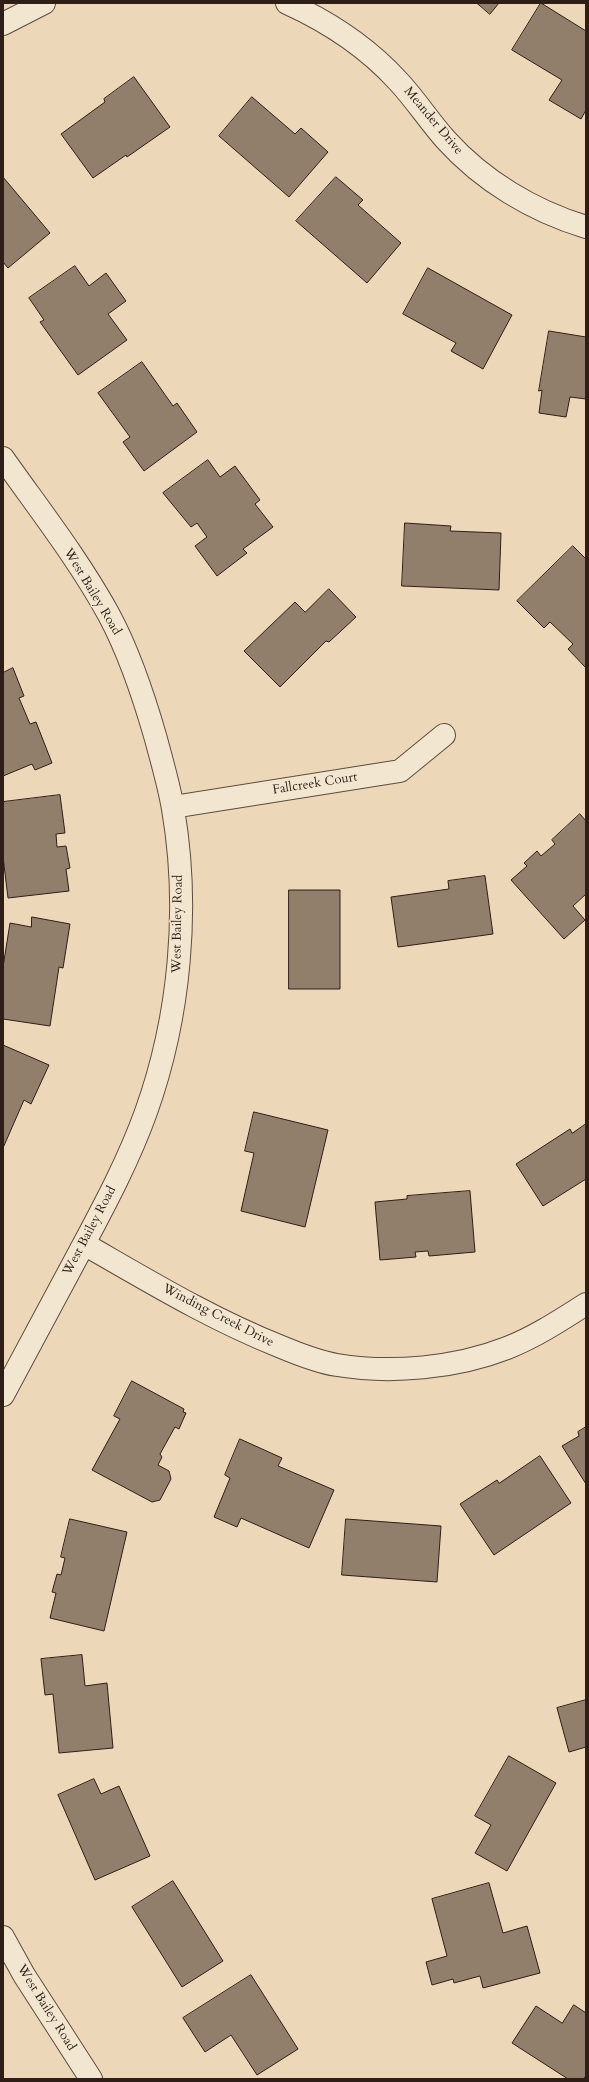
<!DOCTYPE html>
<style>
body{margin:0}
#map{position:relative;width:589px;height:2082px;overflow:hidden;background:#ecd8b8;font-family:Cardo,serif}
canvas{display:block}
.frame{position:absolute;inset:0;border:4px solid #2f1e17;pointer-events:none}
</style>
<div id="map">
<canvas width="589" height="2082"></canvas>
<div class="frame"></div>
</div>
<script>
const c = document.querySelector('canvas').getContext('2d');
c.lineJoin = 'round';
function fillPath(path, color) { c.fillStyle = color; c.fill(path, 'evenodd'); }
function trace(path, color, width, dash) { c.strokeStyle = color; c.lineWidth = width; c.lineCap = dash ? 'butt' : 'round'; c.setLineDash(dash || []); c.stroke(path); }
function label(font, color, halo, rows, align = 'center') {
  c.font = font + ' Cardo,serif'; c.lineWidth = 3; c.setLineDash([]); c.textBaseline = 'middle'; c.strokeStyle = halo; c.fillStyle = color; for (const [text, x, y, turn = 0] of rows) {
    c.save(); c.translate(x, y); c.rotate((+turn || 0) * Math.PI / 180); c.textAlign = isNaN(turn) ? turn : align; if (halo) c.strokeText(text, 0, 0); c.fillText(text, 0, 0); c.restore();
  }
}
const building = new Path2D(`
 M477,3H499L490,14Z
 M541,3L586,31V110L581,119L549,100L562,80L512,50Z
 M134,77L170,127L127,157L126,155L93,178L61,134L105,102L104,99Z
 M252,97L295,134L301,128L328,152L289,197L219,136Z
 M3,177L50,233L8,268L3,262Z
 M336,177L363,200L358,205L401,243L367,283L296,221Z
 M75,266L89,286L106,273L126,301L108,314L127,340L78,375L40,322L44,320L29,298Z
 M428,268L512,315L483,369L451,351L456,343L403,314Z
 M549,331L586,337V399L570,397L566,417L539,413L542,390L539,391Z
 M142,362L173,406L177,403L197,432L144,471L123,442L130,437L98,393Z
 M208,460L220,477L235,466L260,500L255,504L273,527L243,549L247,553L217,576L195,546L207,537L197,523L191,527L163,493Z
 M405,523L451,526L450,531L501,533L499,590L402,586Z
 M573,546L586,559V668L568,649L573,644L550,622L544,628L517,601Z
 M329,589L356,617L329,642L326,641L280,687L244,651L295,602L305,612Z
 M13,668L24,696L19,698L30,724L36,722L52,763L35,770L32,764L3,776V673Z
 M60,795L65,833L56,834L57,847L66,846L70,868L66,869L69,891L8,898L3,857V802Z
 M580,814L586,821V894L573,906L585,920L564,939L511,880L527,866L524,863L537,851L541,856L555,844L552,840Z
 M485,876L493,934L398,947L391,897L449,889L448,881Z
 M289,890H340V989H289Z
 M32,917L70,924L63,968L59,967L50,1026L3,1019V967L10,923L31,927Z
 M3,1045L49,1065L31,1104L24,1100L3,1148Z
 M254,1112L328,1130L305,1227L241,1211L254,1153L245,1151Z
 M586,1124V1179L543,1206L516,1164L570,1129L572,1133Z
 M470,1191L475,1252L429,1256L428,1251L415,1252L416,1257L380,1260L375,1202L407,1199V1196Z
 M132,1381L184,1409L183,1412L186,1413L179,1429L175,1427L160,1454L162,1457L158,1465L169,1471L171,1479L160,1500L152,1502L92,1470L120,1419L114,1416Z
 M586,1427V1484L562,1446L579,1436L578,1432Z
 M240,1439L282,1458L278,1466L334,1490L309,1548L241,1518L237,1527L214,1517L230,1478L225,1475Z
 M540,1456L571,1503L494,1555L460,1504L497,1480L499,1483Z
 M70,1519L127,1532L104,1631L50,1618L56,1593L52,1592L57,1574L61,1575L65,1558L61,1557Z
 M346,1519L441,1526L437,1582L342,1575Z
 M82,1655L85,1686L107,1683L113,1748L59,1753L53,1694L45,1695L41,1659Z
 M586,1700V1747L569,1752L557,1708Z
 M509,1756L556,1783L507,1871L475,1853L491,1825L475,1816Z
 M94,1779L101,1794L119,1786L150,1856L95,1880L58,1795Z
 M173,1881L223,1961L182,1987L132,1907Z
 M489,1883L503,1933L527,1926L540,1973L483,1988L480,1976L454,1983L453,1979L432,1985L426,1962L447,1956L432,1899Z
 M251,1975L298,2049L257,2075L231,2035L205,2052L183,2018Z
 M574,2005L586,2013V2075L584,2079H568L512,2043L536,2006L562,2023Z`);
fillPath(building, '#917f6b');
trace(building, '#2f1e17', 1);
const minor = new Path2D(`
 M287,3C329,22 367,47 398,81C415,99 429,121 446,140C483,181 533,211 586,227
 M3,24L44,3
 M3,458C39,509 79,560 109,615C130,654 144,697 156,739C162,762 169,785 173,809C190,908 180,1017 146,1112C128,1162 103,1208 78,1255C53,1302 28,1348 3,1395
 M173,807L400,771L444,735
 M84,1244C147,1280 211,1319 279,1346C298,1354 318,1362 337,1365C391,1374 456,1368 507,1348C535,1337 561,1320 586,1304
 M3,1937L24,1975L91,2079`);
trace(minor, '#5e4c3f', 24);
trace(minor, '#f3e6d1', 22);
label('13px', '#2f1e17', '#f3e6d1', [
 ["Meander Drive",433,121,50],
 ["West Bailey Road",92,592,59],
 ["Fallcreek Court",315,784,-9],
 ["West Bailey Road",178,924,-89],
 ["West Bailey Road",90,1231,-62],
 ["Winding Creek Drive",218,1316,27],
 ["West Bailey Road",46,2008,58]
]);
</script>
